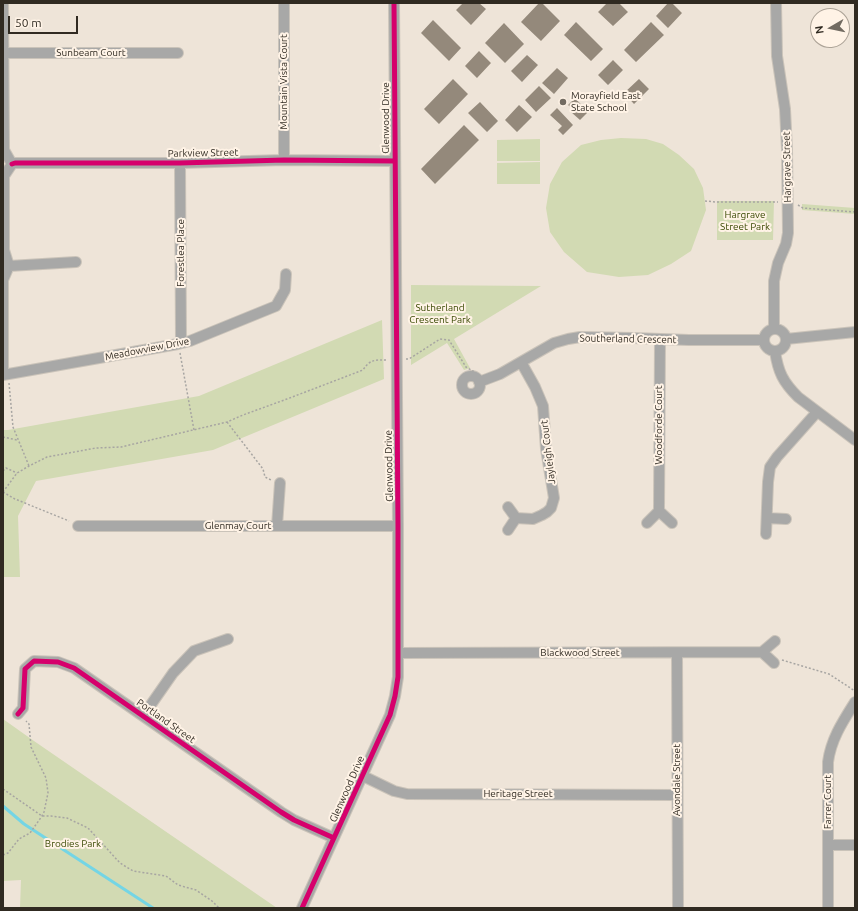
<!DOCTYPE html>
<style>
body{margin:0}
#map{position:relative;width:858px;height:911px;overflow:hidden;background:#eee4d8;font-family:Ubuntu,sans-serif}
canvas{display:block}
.frame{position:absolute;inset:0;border:4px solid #302a21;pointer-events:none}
.north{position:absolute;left:810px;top:8px;width:40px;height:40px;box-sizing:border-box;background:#fff3e6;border:1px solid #aca397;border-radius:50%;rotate:261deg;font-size:11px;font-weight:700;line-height:16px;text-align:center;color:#302a21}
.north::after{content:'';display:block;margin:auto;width:14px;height:18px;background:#726b61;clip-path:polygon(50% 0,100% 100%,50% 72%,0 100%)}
.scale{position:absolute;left:8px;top:16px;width:70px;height:18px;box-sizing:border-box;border:2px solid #302a21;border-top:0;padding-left:5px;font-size:12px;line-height:14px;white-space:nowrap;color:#302a21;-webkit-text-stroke:3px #fff3e6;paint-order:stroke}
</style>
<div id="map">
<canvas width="858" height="911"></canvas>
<div class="frame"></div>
<div class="north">N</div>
<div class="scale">50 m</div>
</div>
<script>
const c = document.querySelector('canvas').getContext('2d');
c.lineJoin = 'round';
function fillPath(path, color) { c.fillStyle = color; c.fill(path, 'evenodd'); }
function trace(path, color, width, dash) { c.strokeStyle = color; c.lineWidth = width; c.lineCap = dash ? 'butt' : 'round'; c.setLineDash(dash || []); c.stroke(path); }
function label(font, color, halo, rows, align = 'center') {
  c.font = font + ' Ubuntu,sans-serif'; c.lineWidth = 4; c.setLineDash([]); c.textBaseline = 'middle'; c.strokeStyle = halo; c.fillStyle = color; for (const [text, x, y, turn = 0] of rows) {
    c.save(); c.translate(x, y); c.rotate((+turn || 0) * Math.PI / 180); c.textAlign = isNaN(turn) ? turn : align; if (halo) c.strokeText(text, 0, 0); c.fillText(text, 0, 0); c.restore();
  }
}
fillPath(new Path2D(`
 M621,138L646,139L663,144L679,155L694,169L703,188L706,210L691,251L671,264L648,275L619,277L587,272L564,252L550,232L546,208L550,184L562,162L581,145L601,140Z
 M540,139V161H497V140Z
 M540,162V184H497V163Z
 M717,201H774L773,240H717Z
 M802,204L855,208V214L802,210Z
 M411,285L541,286L454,339L470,368L464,370L447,343L411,365Z
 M382,320L384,379L213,450L36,481L18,516L20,577H3V430H8L199,396Z
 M3,719L34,741L277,908H20L21,880L3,881Z`), '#d2dab3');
trace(new Path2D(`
 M3,806L24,824L153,908`), '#74d5e5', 3);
fillPath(new Path2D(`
 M463,3H479L486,9L471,25L456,10Z
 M539,3H542L560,21L541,41L521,22Z
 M607,3H619L628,12L613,26L598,12Z
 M668,3H672L682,13L668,28L656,16Z
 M433,20L461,48L449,61L421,33Z
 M576,22L603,49L591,61L564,35Z
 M651,22L664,35L636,62L624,50Z
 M504,23L524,44L505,63L485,43Z
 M479,51L491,63L477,78L465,66Z
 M527,55L538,65L522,82L511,71Z
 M613,60L623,70L608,85L598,75Z
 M557,68L568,78L554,94L542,83Z
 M453,79L468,94L439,124L424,109Z
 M639,79L649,89L634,104L624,93Z
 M539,86L551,98L536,112L525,100Z
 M575,98L588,112L580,120L571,112L574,110L568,105Z
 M480,102L498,121L487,132L468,113Z
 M519,105L532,117L517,132L505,120Z
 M557,108L573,125L563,135L558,130L562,126L550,115Z
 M464,125L479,140L435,184L421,169Z`), '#94897b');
const minor = new Path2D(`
 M3,3L4,150L12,164
 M284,3V160
 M3,53H178
 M180,163L181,343
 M12,164L15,163H180L284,160L395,161
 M9,266L76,262
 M764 340a11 11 0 1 1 22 0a11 11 0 1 1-22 0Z
 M774,329V281L778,263L786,244L788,233L787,150L785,109L777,56L776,3
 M786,339L855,332
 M775,351C778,372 783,382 798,397L855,440
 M3,375L178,344L190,341L276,306L285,290L286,274
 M3,375V280L9,266L4,250V176L12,164
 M462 385a9 9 0 1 1 18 0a9 9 0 1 1-18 0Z
 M479,382L500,374L554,343L568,339L580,337L633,338L689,340H763
 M659,511L660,339
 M516,518L533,519L542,515L547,512L551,508L554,498L546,449L543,406L535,387L521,362
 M767,518L786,519
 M647,523L659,511L672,523
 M78,526H398
 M277,526L280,483
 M508,530L516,518L508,507
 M766,534L768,482L770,467L777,457L817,412
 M399,653L762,652
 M677,653L678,908
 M774,663L762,652L775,641
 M18,714L23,708L25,669L34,661L58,662L74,668L281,812L294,820L334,838
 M143,716L173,673L194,651L228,639
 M363,776L394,791L407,794L677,795
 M828,845H855
 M302,908L390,715L395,696L398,677V526L394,3
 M828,908V762C831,739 843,721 855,702`);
trace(minor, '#cac3b9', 12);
trace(new Path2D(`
 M705,201L716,202H778
 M798,205L803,208L855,212
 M180,353L194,430
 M406,359H409L440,339L449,340L466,367L473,371L472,376
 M9,383L13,427L29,466
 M227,422L263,469L265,477L271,480
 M3,437L17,440
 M3,471L6,468L17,473
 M3,492L17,473L29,466L47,457L96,448L121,447L227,422L243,415L287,399L363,370C370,359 375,360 388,360
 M3,492L15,499L69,521
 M782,660L829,674L855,691
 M3,789L42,816H51L67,818L88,828L120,863L133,871L166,876L178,885L196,890L212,901L219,908
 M3,855L8,853L19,839L30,833L42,816L44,812L48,793L46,778L31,747L29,724L26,721`), '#a7a5a2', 1.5, [2, 2]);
trace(minor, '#a8a8a7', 10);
trace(new Path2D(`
 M12,164L15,163H180L284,160L395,161
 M18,714L23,708L25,669L34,661L58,662L74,668L281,812L294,820L334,838
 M302,908L390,715L395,696L398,677V526L394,3`), '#d6006c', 5);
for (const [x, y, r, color] of [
 [563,102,4,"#726b61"]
]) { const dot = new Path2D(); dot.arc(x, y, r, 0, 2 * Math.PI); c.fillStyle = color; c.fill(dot); trace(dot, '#fff3e6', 1.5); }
label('10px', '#302a21', '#fff3e6', [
 ["Sunbeam Court",91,53],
 ["Mountain Vista Court",284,82,-90],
 ["Glenwood Drive",386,118,-90],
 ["Parkview Street",203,153,-1],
 ["Hargrave Street",787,167,-91],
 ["Forestlea Place",181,253,-90],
 ["Southerland Crescent",628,339,1],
 ["Meadowview Drive",147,349,-11],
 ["Woodforde Court",659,425,-90],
 ["Jayleigh Court",548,452,-97],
 ["Glenwood Drive",389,466,-91],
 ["Glenmay Court",238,526],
 ["Blackwood Street",580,653],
 ["Portland Street",166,721,35],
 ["Avondale Street",677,780,-90],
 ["Glenwood Drive",347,789,-66],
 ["Heritage Street",518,794],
 ["Farrer Court",828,802,-90]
]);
label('10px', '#302a21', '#fff3e6', [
 ["Morayfield East",571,96],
 ["State School",571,108]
], 'left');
label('10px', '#384800', '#fff3e6', [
 ["Hargrave",745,215],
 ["Street Park",745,227],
 ["Sutherland",440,308],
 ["Crescent Park",440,320],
 ["Brodies Park",73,844]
]);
</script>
